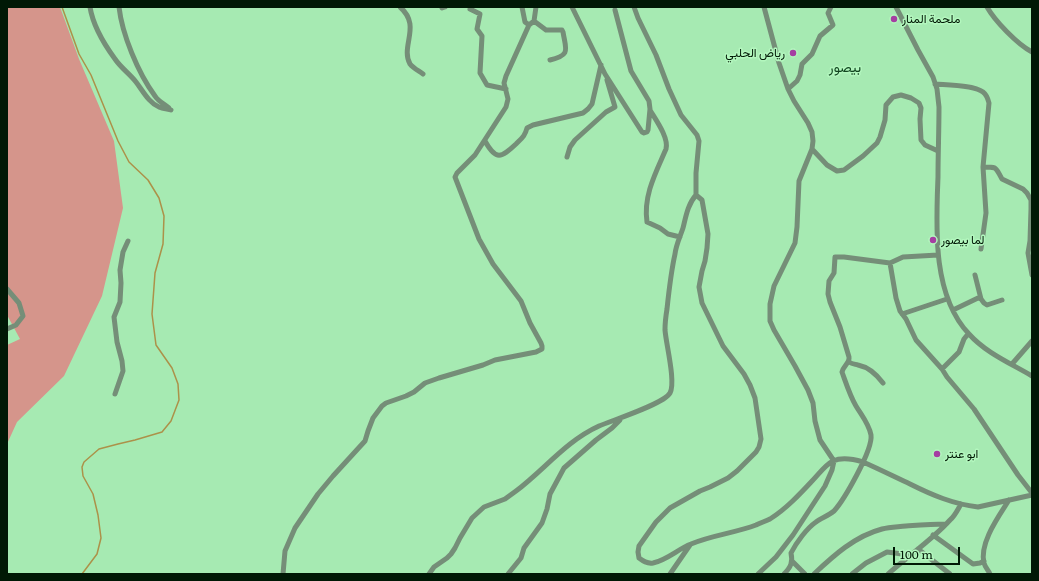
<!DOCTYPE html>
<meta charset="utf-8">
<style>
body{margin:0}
#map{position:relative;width:1039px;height:581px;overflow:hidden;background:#a6eab2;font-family:Literata,serif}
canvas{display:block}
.frame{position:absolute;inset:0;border:8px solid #001805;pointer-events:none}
.scale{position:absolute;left:893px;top:547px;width:67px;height:18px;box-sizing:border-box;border:2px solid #001805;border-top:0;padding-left:5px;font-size:12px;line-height:14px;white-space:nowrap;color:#001805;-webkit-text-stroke:3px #b3f7be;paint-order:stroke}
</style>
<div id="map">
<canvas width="1039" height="581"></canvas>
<div class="frame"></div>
<div class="scale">100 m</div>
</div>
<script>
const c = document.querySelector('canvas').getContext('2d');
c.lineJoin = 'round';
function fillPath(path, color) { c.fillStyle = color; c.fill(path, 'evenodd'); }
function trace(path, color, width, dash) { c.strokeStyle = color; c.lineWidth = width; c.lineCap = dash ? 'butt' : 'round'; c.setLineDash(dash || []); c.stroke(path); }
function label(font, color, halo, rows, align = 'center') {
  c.font = font + ' Literata,Vazirmatn,serif'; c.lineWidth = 3; c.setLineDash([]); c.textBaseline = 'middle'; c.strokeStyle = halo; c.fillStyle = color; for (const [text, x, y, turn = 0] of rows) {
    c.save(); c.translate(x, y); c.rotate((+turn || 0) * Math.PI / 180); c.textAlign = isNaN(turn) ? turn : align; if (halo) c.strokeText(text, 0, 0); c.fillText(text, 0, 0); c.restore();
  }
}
fillPath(new Path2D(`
 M7,7H60L79,59L114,141L123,208L102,296L64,376L17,422L7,444V345L20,339L7,315Z`), '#d5958b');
trace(new Path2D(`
 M62,7L79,54L91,75L118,141L129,162L148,180L159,198L164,216L163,244L155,273L152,314L156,345L172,368L178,384L179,400L171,421L162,432L135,440L118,444L99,449L84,462L82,467L83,476L93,494L98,515L101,538L97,554L82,574`), '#ac9149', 1.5);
trace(new Path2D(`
 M90,7C93,26 104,44 115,59C121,68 130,74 136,82C143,91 149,103 159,107C163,109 168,109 171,110
 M119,7C122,34 138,73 155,96C158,101 164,104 169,108
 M400,7C422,26 400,46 410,64C413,68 419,71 423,74
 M522,7L525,22L529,25L534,21L536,7
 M572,7L605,74L642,132L644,133L647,132L648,130L650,109L649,101L631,71L615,10
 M634,7L638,18L656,55L669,89L681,115L697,135L699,141L696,173V195L702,200L708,234L707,248L705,261L702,271L699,287L702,303L723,346L744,374L750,385L755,398L761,439L759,447L756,452L737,471L728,478L710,487L700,491L670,508L656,522L639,546L638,552L639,558C643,561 647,564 653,563C667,560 678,549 691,544C712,535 735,533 756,525C760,523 766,521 770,519C786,509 800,494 813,480C819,474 825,465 833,461C842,457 853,459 863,462C879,469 895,477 910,484C932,495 953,504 978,507L1032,495
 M896,7L918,50L933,77L937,89L939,107C939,131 938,154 938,177C936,227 932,295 969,334C986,353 1010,363 1032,376
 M987,7C995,21 1017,44 1032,52
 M442,8L445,7
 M470,9L480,14L477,29L482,36L480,73L487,85L506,89
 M534,21L546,30H562L563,32C566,50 571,55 550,60
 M935,84C947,85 974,85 983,92C987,95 988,99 989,103L983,167L986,213L981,249
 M788,89L797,81L800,75L802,64L812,54L820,36L833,25L828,13L831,7
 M650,110C656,120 669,138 666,149C656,172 643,196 647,222L660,228L668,234L680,237
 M485,141C496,161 501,158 516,144C522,138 525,136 527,128L533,125L583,113L588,109L592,104L601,65
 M812,149L827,165L837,171L844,170L863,156L877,143L880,137L885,120L886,105L893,97L901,95L911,98L919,103L921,108L920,119L921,140L925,145L938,151
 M567,157L570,147L575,140L606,112L615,107L607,80
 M983,167C998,167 995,167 1002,179L1023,189L1027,193L1031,200V209L1030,241L1028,253L1032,275
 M938,255L903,257L890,263L896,298L900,311L906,319L916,340L942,369
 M975,275L981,299
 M7,289L19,303L23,316L16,325L7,329
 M953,310L978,298L981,299L984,303L987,305L1002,300
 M902,314L947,299
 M968,334L964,339L959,352L942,369L947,377L974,409L1018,475L1032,493
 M849,362C852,364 854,364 858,365C868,367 877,375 883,383
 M1012,364L1032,341
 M115,394L123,371L122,361L117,342L114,317L120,302L121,283L120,270L123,252L128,241
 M933,535L973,564L980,563L984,561
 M918,549L950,574
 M792,561L805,574
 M283,574L285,551L295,528L318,494L333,476L365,441L368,431L373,418L382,406L386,403L406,396L414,392L425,383L439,378L483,365L495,360L536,352L542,349V346L541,343L530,323L521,301L493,264L479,239L455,177L457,173L475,155L506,107L508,99L504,83L506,76L529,25
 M429,574L434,567L447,558L451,554L455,548L460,538L472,518L484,507L505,499L516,491C544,470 566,441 599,426C613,420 664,404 670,393C676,382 666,344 665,330C665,323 666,315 667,309C669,290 671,272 675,254C676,245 680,237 683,228C686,216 688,204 696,195
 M508,574L521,558L524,548L542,523L547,509L550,494L564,468L596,440L612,428L620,420
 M670,574L690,545
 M758,574L776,557L793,535L825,486L832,470L834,461L820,440L815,421L813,403L808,390L795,366L774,330L770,321V304L774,286L795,243L797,227L799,181L812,149L813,141L812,132L808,123L794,101L788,89L779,63L764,7
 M784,574C791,567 793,562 791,553C796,543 807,528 816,522C821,518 828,516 834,511C844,500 873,450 871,435C869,424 862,416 856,406C850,396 846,383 842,372C843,366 850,363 849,357L840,327L830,302L828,294L829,281L834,273L835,257H844L890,263
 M814,574C833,556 855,536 882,529C890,527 898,527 906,526C920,525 933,524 946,524
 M852,574L866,563L887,552L910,555
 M888,574C908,556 932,540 950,520C955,516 958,509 961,504
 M990,574C988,570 985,567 984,563C979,543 999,516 1009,500`), '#758e78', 5);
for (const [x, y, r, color] of [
 [894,19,4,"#a53ea2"],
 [793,53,4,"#a53ea2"],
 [933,240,4,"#a53ea2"],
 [937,454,4,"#a53ea2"]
]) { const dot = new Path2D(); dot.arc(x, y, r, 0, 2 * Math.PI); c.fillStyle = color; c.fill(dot); trace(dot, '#b3f7be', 1.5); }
label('12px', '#001805', '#b3f7be', [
 ["ملحمة المنار",902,19],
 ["رياض الحلبي",785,53,"right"],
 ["لما بيصور",941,240],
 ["ابو عنتر",945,454]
], 'left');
label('14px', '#124520', '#b3f7be', [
 ["بيصور",845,68]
]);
</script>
